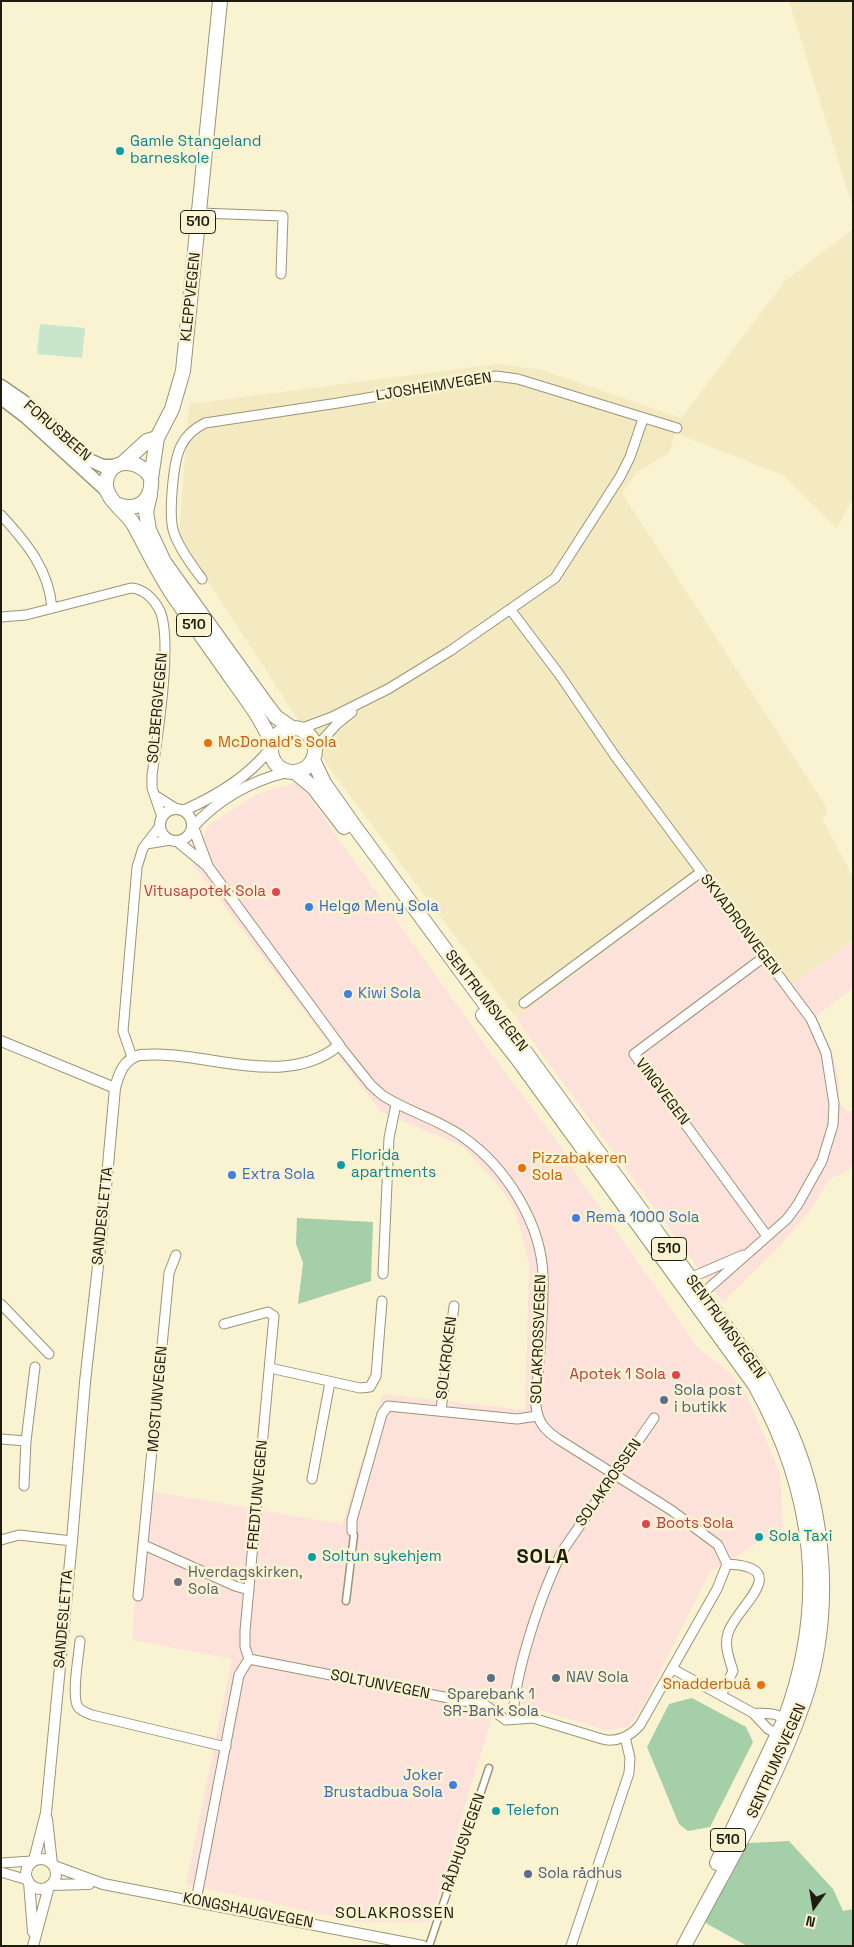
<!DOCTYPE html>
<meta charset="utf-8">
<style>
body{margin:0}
#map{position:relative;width:854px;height:1947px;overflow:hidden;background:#faf3d2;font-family:"Space Grotesk",sans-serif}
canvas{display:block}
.frame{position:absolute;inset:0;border:2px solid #1d1a0e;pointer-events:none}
.north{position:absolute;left:789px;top:1882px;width:50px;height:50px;-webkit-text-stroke:4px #faf3d2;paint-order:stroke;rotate:193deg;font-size:14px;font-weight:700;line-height:20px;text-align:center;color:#1d1a0e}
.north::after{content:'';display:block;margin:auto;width:18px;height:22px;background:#1d1a0e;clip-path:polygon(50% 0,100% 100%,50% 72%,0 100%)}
</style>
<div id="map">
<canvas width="854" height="1947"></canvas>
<div class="frame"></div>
<div class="north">N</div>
</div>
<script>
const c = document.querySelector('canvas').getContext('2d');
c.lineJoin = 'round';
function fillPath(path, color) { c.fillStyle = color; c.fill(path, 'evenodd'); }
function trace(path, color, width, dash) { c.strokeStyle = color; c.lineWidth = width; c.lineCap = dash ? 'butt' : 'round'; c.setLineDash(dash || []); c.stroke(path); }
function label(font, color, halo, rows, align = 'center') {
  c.font = font + ' "Space Grotesk",sans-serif'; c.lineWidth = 5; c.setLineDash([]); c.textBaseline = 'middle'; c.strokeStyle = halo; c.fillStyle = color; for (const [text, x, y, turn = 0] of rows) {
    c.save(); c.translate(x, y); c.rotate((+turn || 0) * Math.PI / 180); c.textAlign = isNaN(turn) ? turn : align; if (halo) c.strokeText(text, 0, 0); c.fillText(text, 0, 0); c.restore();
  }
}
fillPath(new Path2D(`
 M298,782L504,1071L566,1153L563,1155L698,1348L730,1373L746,1393L780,1473L783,1527L710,1572L643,1705L628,1727L606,1730L498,1697L430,1922H357L186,1884L232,1659L132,1640L143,1490L342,1524L383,1394L525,1410L529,1264L515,1210L500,1187L462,1146L381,1112L193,865L208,826L257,794Z
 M699,881L789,987L853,940V988L816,1016L833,1054L839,1079V1102L846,1111H853V1165L845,1173L830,1178L813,1206L781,1245L723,1302L516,1018Z`), '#fce2db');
fillPath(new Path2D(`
 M789,1H853V209Z
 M853,229V499L837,528L782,475L675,433L669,453L637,472L622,493L825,805L827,813L822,818L853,877V940L789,987L699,881L516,1018L332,772L179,537L189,404L498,364L542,370L681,418L785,281Z`), '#f3eac1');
fillPath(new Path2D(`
 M40,324L85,328L82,358L37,354Z`), '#c8e6cb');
fillPath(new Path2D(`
 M297,1218L373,1222L371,1281L298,1304L303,1263L296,1244Z
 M692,1698L746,1727L753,1742L710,1827L688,1831L679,1824L647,1747L669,1704Z
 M789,1841L833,1889L843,1911L853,1909V1946H747L704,1922L724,1880L748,1843Z`), '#a4cfa8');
const pedestrian = new Path2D(`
 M346,1601L354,1535L352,1531
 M429,1946L489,1768`);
const minor = new Path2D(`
 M199,213L283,216L281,274
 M1,515C27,543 49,570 52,608
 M202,579C192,565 180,550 174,533C168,517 173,461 181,446C186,435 195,428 205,423L338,403L496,376L518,379L677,428
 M510,609L559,674L615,756L811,1019L826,1053L834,1104L833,1125L822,1161L798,1204L787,1219L702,1294H698
 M1,617L26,615L131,588C144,589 154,599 160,611C173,641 157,740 152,775V788L162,817
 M300,729L332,717L388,689L450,651L555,578L620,477L630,457L643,419
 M315,748L337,724L352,712
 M156,796L175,808
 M146,844L171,840
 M764,957L634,1054L767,1236
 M524,1003L701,872
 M339,1045L371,1085L382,1095C408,1112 438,1119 463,1137C506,1167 542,1224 543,1277C544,1320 538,1364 536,1406C538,1423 545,1430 558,1439L671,1510L718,1545L727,1564
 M132,1057L123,1031L137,867L143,848L160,826
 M383,1274L389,1138L396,1104
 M690,1283V1278L743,1255
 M1,1304L49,1354
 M224,1324L268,1312L274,1316L245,1631V1647L249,1659
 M270,1368L360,1388L370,1387L376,1376L382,1301
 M441,1410L454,1306
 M1,1439L26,1441
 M312,1479L330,1382
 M24,1486L26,1441L35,1367
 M352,1531V1520L382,1414L388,1406L517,1419L537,1416
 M1,1540L19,1535L72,1541
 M144,1545L235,1586L249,1590
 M138,1596L169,1273L176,1255
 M80,1641C79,1654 71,1696 78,1707C81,1711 87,1713 92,1715L226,1747
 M249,1659L485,1705L506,1720L533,1718L602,1739C616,1743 631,1736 640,1725L717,1589L727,1564
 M673,1669L753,1713L768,1729L778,1734L782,1733
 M721,1695L733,1671C729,1658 724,1646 728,1633C736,1607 795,1567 727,1564
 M753,1713C765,1714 780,1712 788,1722
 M513,1719C514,1673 542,1591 563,1550L654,1418
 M1,1863L32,1861
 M1,1872L28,1880
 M196,1901L239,1675L249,1659
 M571,1946L629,1773L630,1758L625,1737`);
const tertiary = new Path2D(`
 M160 825a16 16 0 1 1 32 0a16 16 0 1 1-32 0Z
 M185,810C218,795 248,777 271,748
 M193,827C218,799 251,781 287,772
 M177,841L206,865
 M1,1041L115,1088
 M47,1819L52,1864
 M26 1874a15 15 0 1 1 30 0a15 15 0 1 1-30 0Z
 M34,1860L46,1813L72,1541L85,1382L103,1221L115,1088C119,1073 124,1059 140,1055C203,1049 285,1091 339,1045L208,867L193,827
 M54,1866L103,1884L423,1946
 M29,1882L33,1932
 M51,1885L89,1884
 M33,1946L49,1886`);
const secondary = new Path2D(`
 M1,386L30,406L87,459L103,466H116
 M1,398L26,417L107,491`);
const primary = new Path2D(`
 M123,463L147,441L157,438
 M151,478L157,438L172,409L183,371L220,1
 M150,495L146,512L149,530L164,562L266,704L276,717L292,728
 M119,505C139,512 153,499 151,478C141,459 110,456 106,482C104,499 126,511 134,525C148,551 160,577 177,601C195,627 214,653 232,679C247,700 262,719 272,744
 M271 750a22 22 0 1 1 44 0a22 22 0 1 1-44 0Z
 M313,760L324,783L355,827L494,1016L512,1034L764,1379C773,1397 783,1415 791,1433C826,1515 833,1616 804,1701C775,1786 726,1866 684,1946
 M295,772L314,788L344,827
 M483,1015L517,1058L755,1385C815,1493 828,1603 785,1719L717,1863`);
trace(pedestrian, '#9b9476', 9);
trace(minor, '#9b9476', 11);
trace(tertiary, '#9b9476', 12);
trace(secondary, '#9b9476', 15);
trace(primary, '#9b9476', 16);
trace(pedestrian, '#fff', 6);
trace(minor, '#fff', 9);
trace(tertiary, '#fff', 10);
trace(secondary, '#fff', 12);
trace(primary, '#fff', 14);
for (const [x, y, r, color] of [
 [120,151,5,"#0f9aa8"],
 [208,743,5,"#e8710a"],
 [276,892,5,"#e0444e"],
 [309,907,5,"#3f7fe0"],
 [348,994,5,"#3f7fe0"],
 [341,1165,5,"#0f9aa8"],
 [522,1168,5,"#e8710a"],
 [232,1175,5,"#3f7fe0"],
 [576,1218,5,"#3f7fe0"],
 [676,1375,5,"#e0444e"],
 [664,1400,5,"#5c6f8a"],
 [646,1524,5,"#e0444e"],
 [759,1537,5,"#0f9aa8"],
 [312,1557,5,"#0f9aa8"],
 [178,1582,5,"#6b7280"],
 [491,1678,5,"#5c6f8a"],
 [556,1678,5,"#5c6f8a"],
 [761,1685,5,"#e8710a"],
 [453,1785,5,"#3f7fe0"],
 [496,1811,5,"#0f9aa8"],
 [528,1874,5,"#5c6f8a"]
]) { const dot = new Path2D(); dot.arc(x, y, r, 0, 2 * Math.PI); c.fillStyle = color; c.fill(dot); trace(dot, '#faf3d2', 2); }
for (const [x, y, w] of [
 [198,222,35],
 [194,625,35],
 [669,1249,35],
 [728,1840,35]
]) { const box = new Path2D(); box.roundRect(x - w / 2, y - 11.5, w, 23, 4); c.fillStyle = '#faf3d2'; c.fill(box); trace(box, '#1d1a0e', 1); }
label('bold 14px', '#1d1a0e', null, [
 ["510",198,222],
 ["510",194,625],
 ["510",669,1249],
 ["510",728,1840]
]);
label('15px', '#0d838f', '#faf3d2', [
 ["Gamle Stangeland",130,142],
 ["barneskole",130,159],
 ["Florida",351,1156],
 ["apartments",351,1173],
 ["Sola Taxi",769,1537],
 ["Soltun sykehjem",322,1557],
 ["Telefon",506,1811]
], 'left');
label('15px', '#1d1a0e', '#faf3d2', [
 ["KLEPPVEGEN",191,297,-84],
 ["LJOSHEIMVEGEN",434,387,-9],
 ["FORUSBEEN",57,431,41],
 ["SOLBERGVEGEN",158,708,-85],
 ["SKVADRONVEGEN",740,925,53],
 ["SENTRUMSVEGEN",486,1001,52],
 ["VINGVEGEN",662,1092,53],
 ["SANDESLETTA",103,1216,-84],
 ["SENTRUMSVEGEN",725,1327,54],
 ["SOLAKROSSVEGEN",539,1339,-88],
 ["SOLKROKEN",447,1358,-83],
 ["MOSTUNVEGEN",158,1399,-85],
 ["SOLAKROSSEN",609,1483,-55],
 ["FREDTUNVEGEN",258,1495,-85],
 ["SANDESLETTA",64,1619,-85],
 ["SOLTUNVEGEN",380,1685,11],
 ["SENTRUMSVEGEN",777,1761,-66],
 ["RÅDHUSVEGEN",464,1843,-71],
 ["KONGSHAUGVEGEN",248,1911,11]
]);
label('15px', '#c56008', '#faf3d2', [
 ["McDonald's Sola",218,743],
 ["Pizzabakeren",532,1159],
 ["Sola",532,1176],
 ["Snadderbuå",751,1685,"right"]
], 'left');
label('15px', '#be3a42', '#faf3d2', [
 ["Vitusapotek Sola",266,892],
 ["Apotek 1 Sola",666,1375],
 ["Boots Sola",656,1524,"left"]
], 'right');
label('15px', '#366cbe', '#faf3d2', [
 ["Helgø Meny Sola",319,907],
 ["Kiwi Sola",358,994],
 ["Extra Sola",242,1175],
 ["Rema 1000 Sola",586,1218],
 ["Joker",443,1776,"right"],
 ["Brustadbua Sola",443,1793,"right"]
], 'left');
label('15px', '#4e5e75', '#faf3d2', [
 ["Sola post",674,1391],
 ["i butikk",674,1408],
 ["NAV Sola",566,1678],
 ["Sparebank 1",491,1695,"center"],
 ["SR-Bank Sola",491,1712,"center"],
 ["Sola rådhus",538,1874]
], 'left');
label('15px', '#5b616d', '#faf3d2', [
 ["Hverdagskirken,",188,1573],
 ["Sola",188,1590]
], 'left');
c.letterSpacing = '1px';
label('16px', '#1d1a0e', '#faf3d2', [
 ["SOLAKROSSEN",395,1914]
]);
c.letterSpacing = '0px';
c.letterSpacing = '1px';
label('bold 20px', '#1d1a0e', '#faf3d2', [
 ["SOLA",543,1558]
]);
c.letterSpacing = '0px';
</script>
